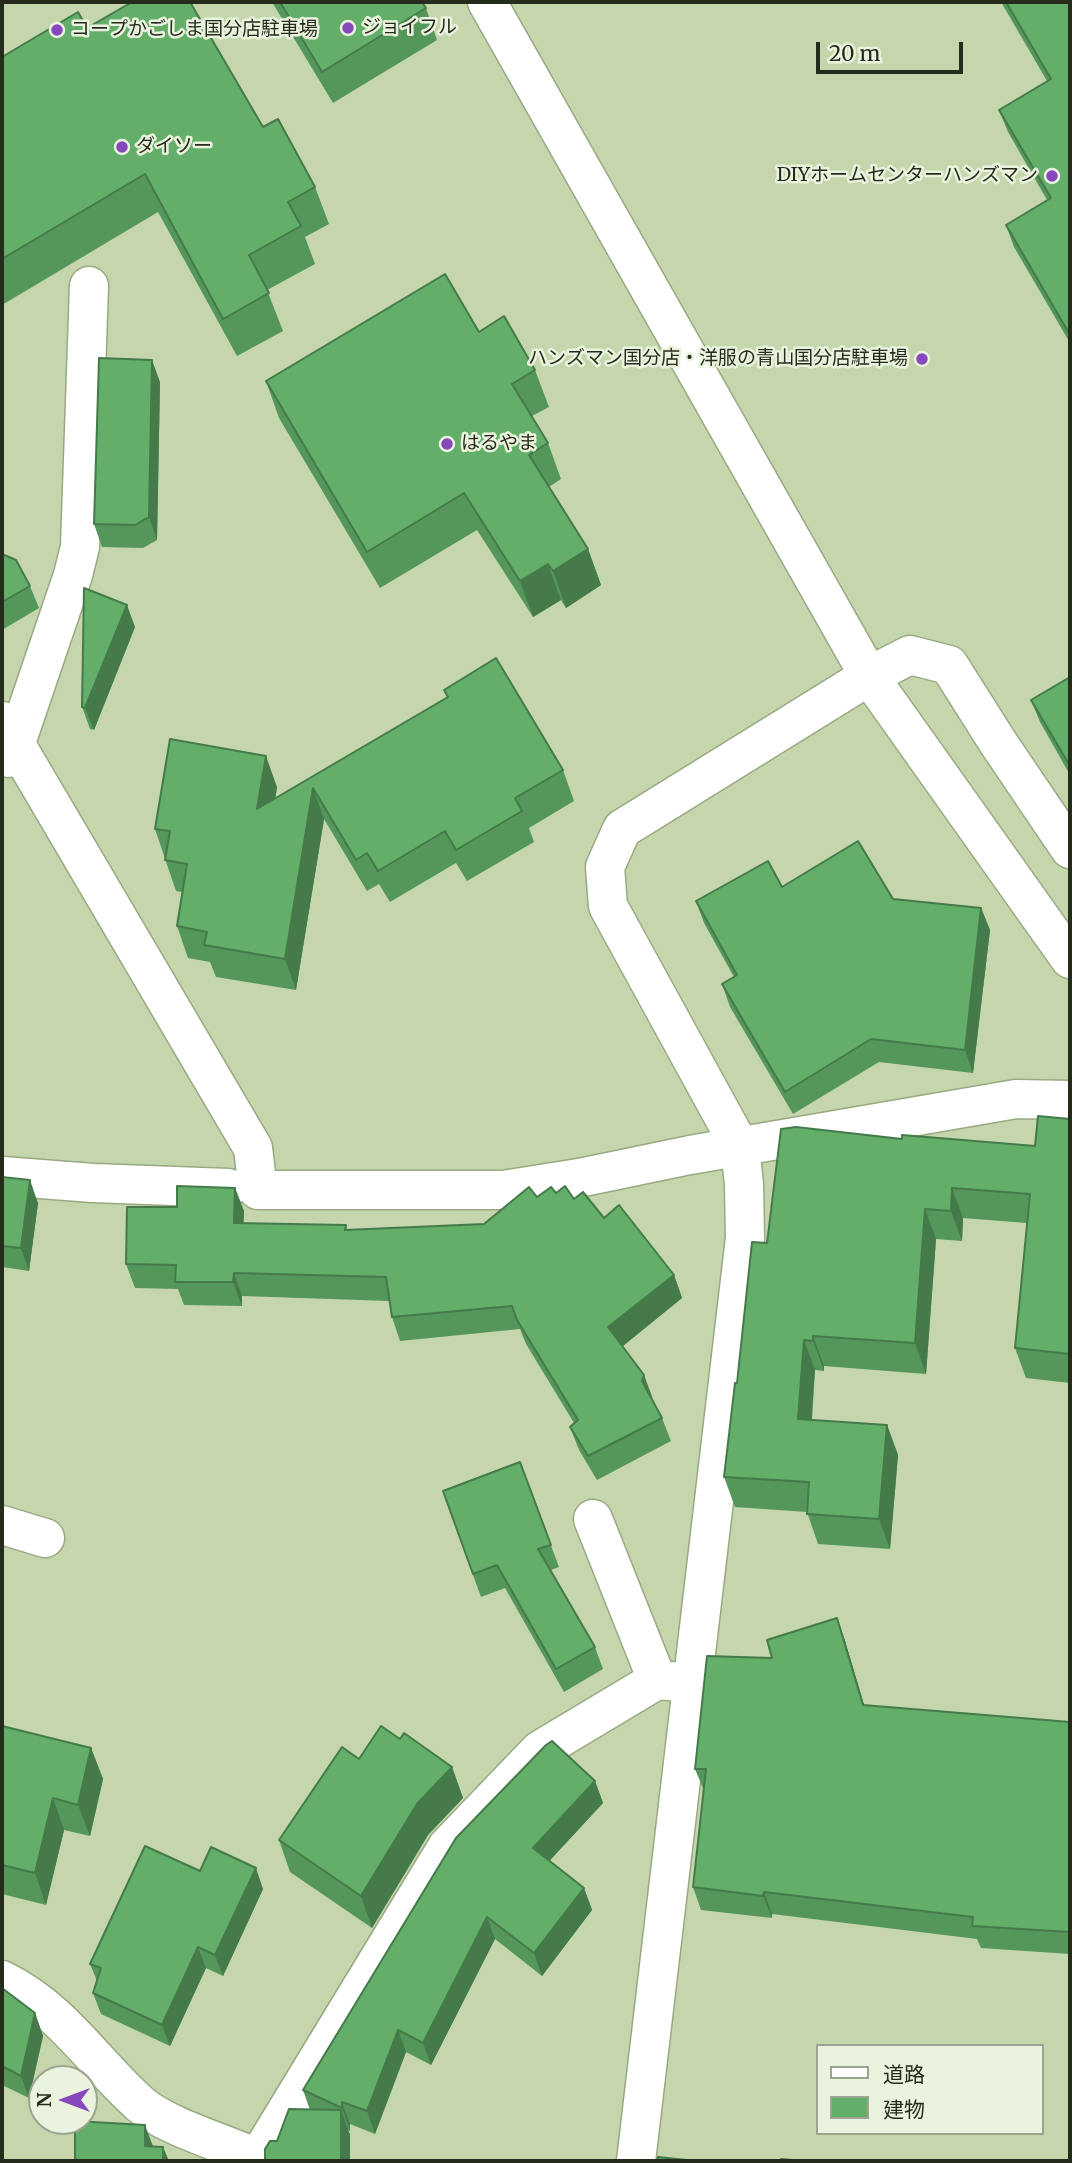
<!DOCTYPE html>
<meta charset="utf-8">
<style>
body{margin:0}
#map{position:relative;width:1072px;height:2163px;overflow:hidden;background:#c5d6ad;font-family:Merriweather,"Noto Sans JP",serif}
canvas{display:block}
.frame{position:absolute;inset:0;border:4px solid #262c1c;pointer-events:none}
.legend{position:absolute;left:816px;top:2044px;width:228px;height:91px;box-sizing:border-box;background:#eaf3de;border:2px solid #9ca390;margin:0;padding:9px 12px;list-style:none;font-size:21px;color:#262c1c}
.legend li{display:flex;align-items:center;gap:14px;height:35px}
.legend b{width:35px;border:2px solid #9ca390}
.north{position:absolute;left:28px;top:2065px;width:70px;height:70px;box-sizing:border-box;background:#eaf3de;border:2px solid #9ca390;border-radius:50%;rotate:270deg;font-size:19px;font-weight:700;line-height:28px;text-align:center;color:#262c1c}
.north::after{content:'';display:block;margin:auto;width:24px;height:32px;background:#8648bd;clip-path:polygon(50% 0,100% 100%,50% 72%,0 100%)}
.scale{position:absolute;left:816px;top:42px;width:147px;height:32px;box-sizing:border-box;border:4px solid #262c1c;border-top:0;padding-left:9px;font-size:21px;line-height:24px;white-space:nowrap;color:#262c1c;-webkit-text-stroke:5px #eaf3de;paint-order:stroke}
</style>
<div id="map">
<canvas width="1072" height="2163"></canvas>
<div class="frame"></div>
<ul class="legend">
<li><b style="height:9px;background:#fff"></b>道路</li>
<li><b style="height:19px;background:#63ae69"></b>建物</li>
</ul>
<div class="north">N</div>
<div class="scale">20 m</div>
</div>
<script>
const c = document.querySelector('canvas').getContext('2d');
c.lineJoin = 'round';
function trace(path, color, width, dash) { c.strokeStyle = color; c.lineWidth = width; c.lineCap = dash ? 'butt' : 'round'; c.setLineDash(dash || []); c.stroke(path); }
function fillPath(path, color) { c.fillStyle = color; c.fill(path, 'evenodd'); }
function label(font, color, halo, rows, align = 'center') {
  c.font = font + ' Merriweather,"Noto Sans JP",serif'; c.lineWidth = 5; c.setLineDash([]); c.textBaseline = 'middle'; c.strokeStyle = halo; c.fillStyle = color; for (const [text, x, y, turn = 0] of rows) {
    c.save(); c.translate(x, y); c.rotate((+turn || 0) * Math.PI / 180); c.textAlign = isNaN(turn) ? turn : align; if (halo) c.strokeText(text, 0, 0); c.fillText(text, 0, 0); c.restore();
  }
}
const minor = new Path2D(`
 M2,721L253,1148L258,1190H503L579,1178L690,1155L1016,1099L1070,1100
 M9,758L16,743L73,575L80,547L89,286
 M2,1176L93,1183L228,1188
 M593,1519L657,1680
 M2,1525L45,1538
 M2,1980C63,2010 92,2061 140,2104C164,2125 217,2141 247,2154L252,2161
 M256,2161L447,1847L540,1750L657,1680L692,1683
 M636,2161L745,1238L744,1184L740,1147L608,906L605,867L622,829L869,676L910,655L949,665L997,741L1070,849`);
const tertiary = new Path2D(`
 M487,2L869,676L1070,959`);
trace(minor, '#99a982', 41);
trace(tertiary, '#99a982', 41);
trace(minor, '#fff', 38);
trace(tertiary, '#fff', 38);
fillPath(new Path2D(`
 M272,2H422L426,8L437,40L333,103Z
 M1001,2H1070V343L1014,247L1006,225L1047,200L1008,132L999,110L1047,81Z
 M87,28L263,127L315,187L329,224L305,237L315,264L267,290L283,331L237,356L158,212L2,305V57Z
 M479,332L535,370L549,407L532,416L548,443L561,479L549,487L588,549L601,585L566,608L561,600L533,617L477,530L380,588L279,418L266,381Z
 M160,382L157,540L143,548L102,547L94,524Z
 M2,554L30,586L39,608L2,630Z
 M135,627L94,730L90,729L82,707Z
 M1070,677V775L1040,722L1031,700Z
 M444,690L563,770L574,801L529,828L534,842L467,881L456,863L390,902L379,884L367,891L324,819L296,990L216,977L210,962L188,958L177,926L182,892L176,891L155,829L277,787L275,799L447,697Z
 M782,887L981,908L990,930L973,1073L879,1062L793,1114L730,1007L722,984L734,977L704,923L696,901Z
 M1070,1119V1383L1026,1378L1015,1348L1027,1223L963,1218L962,1241L936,1239L926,1374L824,1366V1371L815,1370L812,1420L887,1425L898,1455L890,1549L818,1544L807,1512L735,1507L724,1477L737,1383L767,1243L902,1139L1035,1146Z
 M2,1177L38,1203L29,1271L2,1267Z
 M235,1188L244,1211L243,1224L346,1225L347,1230L484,1224L537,1197L556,1193L574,1199L604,1218L674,1275L682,1298L622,1346L662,1418L671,1441L597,1480L579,1450L570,1427L574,1423L526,1344L520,1329L400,1341L392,1317L389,1301L242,1296V1306L184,1305L178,1289L135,1288L126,1264L177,1207Z
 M520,1462L559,1567L551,1570L595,1647L603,1669L564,1692L505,1588L481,1597L443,1492Z
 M837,1618L845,1641L864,1706L1070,1722V1954L981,1948L977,1939L772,1914V1918L701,1910L693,1887L704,1791L695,1769L772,1658Z
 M2,1726L91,1748L103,1779L90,1836L64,1830L46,1905L2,1894Z
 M400,1739L452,1767L463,1798L428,1835L372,1928L290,1872L279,1840L359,1759Z
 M595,1781L603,1803L549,1861L584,1888L592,1910L542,1976L495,1939L431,2065L406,2052L375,2134L350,2124V2131L348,2130L350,2135V2161L277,2141L310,2110L303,2090Z
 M200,1871L263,1889L223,1976L206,1968L170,2046L101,2014L93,1993L97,1981L90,1964Z
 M2,1988L35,2013L43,2036L29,2098L2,2085Z`), '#55965a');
fillPath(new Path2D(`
 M152,360L160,382L157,540L149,517Z
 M588,549L601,585L566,608L553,571Z
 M548,564L561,600L533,617L520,581Z
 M127,605L135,627L94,730L85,708Z
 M266,756L277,787L269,841L257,809Z
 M313,788L324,819L296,990L285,959Z
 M981,908L990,930L973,1073L965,1050Z
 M30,1180L38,1203L29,1271L21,1248Z
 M235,1188L244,1211L243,1247L234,1223Z
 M952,1188L963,1218L962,1241L951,1211Z
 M925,1209L936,1239L926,1374L915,1343Z
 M234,1273L242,1296V1306L233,1282Z
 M674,1275L682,1298L617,1351L608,1327Z
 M813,1336L824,1366V1371L813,1341Z
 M804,1340L815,1370L809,1449L798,1419Z
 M644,1375L653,1399L642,1381Z
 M887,1425L898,1455L890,1549L879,1519Z
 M837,1618L845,1641L871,1728L863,1705Z
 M91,1748L103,1779L90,1836L78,1805Z
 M452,1767L463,1798L428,1835L372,1928L361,1896L417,1804Z
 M595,1781L603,1803L541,1870L533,1848Z
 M53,1798L64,1830L46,1905L35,1873Z
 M256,1868L263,1889L223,1976L215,1955Z
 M584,1888L592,1910L542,1976L534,1953Z
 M764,1892L772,1914V1918L763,1896Z
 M487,1917L495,1939L431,2065L423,2043Z
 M198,1947L206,1968L170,2046L162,2025Z
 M35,2013L43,2036L29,2098L21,2076Z
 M398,2030L406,2052L375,2134L367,2111Z
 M342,2102L350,2124V2131L342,2108Z
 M341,2110L350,2135V2161H341Z
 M145,2125L154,2149L145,2146Z
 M163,2147L169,2161H163Z`), '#457a4a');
const building = new Path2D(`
 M132,2H190L263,127L278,119L315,187L288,202L301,226L249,255L269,293L223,319L145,174L2,259V57L78,12L87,28Z
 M280,2H422L426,8L322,72Z
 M1006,2H1070V335L1006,225L1051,198L999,110L1051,79Z
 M445,274L479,332L504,316L535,370L512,384L548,443L529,455L588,549L553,571L548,564L520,581L464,493L367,552L266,381Z
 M99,358L152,360L149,517L135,525L94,524Z
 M2,554L16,560L30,586L2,602Z
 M84,588L127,605L85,708L82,707Z
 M496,658L563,770L515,798L522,811L456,850L445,831L378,871L367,853L356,860L313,788L285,959L204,945L207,932L177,926L187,864L165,860L170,831L155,829L170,739L266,756L257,809L448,697L444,690Z
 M1070,677V766L1031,700Z
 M858,841L893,899L981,908L965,1050L871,1039L785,1092L722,984L737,975L696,901L768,861L782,887Z
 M1038,1116L1070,1119V1354L1015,1348L1030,1194L952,1188L951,1211L925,1209L915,1343L813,1336V1341L804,1340L798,1419L887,1425L879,1519L807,1514L809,1482L724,1477L735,1383H737L752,1242L767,1243L781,1129L796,1127L902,1139V1135L1035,1146Z
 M2,1177L30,1180L21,1248L2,1246Z
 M177,1186L235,1188L234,1223L346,1225L345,1230L484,1224L529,1187L537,1197L551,1187L556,1193L565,1186L574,1199L583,1192L604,1218L619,1205L674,1275L608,1327L644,1375L642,1381L662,1418L588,1456L570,1427L578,1420L517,1320L512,1306L392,1317L386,1277L234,1273L233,1282H175L176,1265L126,1264L127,1207H177Z
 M520,1462L551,1545L538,1549L595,1647L556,1669L497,1565L473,1574L443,1491Z
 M837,1618L863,1705L1070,1722V1932L972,1926L973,1917L764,1892L763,1896L693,1887L706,1769H695L707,1656L772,1658L767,1640Z
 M2,1726L91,1748L78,1805L53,1798L35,1873L2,1865Z
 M381,1726L400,1739L404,1733L452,1767L417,1804L361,1896L279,1840L342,1747L359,1759Z
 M552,1741L595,1781L533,1848L584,1888L534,1953L487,1917L423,2043L398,2030L367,2111L342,2102V2108L303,2090L456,1838L546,1745Z
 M145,1846L200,1871L211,1847L256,1868L215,1955L198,1947L162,2025L93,1993L101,1968L90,1964Z
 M2,1988L35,2013L21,2076L2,2066Z
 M289,2109L341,2110V2161H265V2149L270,2141H277Z
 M75,2121L145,2125V2146L163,2147V2161H75Z
 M658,2157L696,2161H657Z
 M781,2159L803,2161H780Z`);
fillPath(building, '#63ae69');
trace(building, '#457a4a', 2);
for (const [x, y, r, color] of [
 [348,28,7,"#8648bd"],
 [57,30,7,"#8648bd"],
 [122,147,7,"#8648bd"],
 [1052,176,7,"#8648bd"],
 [922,359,7,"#8648bd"],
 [447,444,7,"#8648bd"]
]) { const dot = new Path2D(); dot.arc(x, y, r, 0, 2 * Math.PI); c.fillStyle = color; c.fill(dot); trace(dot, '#eaf3de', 2.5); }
label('19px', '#262c1c', '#eaf3de', [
 ["ジョイフル",362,28],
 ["コープかごしま国分店駐車場",71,30],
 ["ダイソー",136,147],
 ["DIYホームセンターハンズマン",1038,176,"right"],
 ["ハンズマン国分店・洋服の青山国分店駐車場",908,359,"right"],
 ["はるやま",461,444]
], 'left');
</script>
